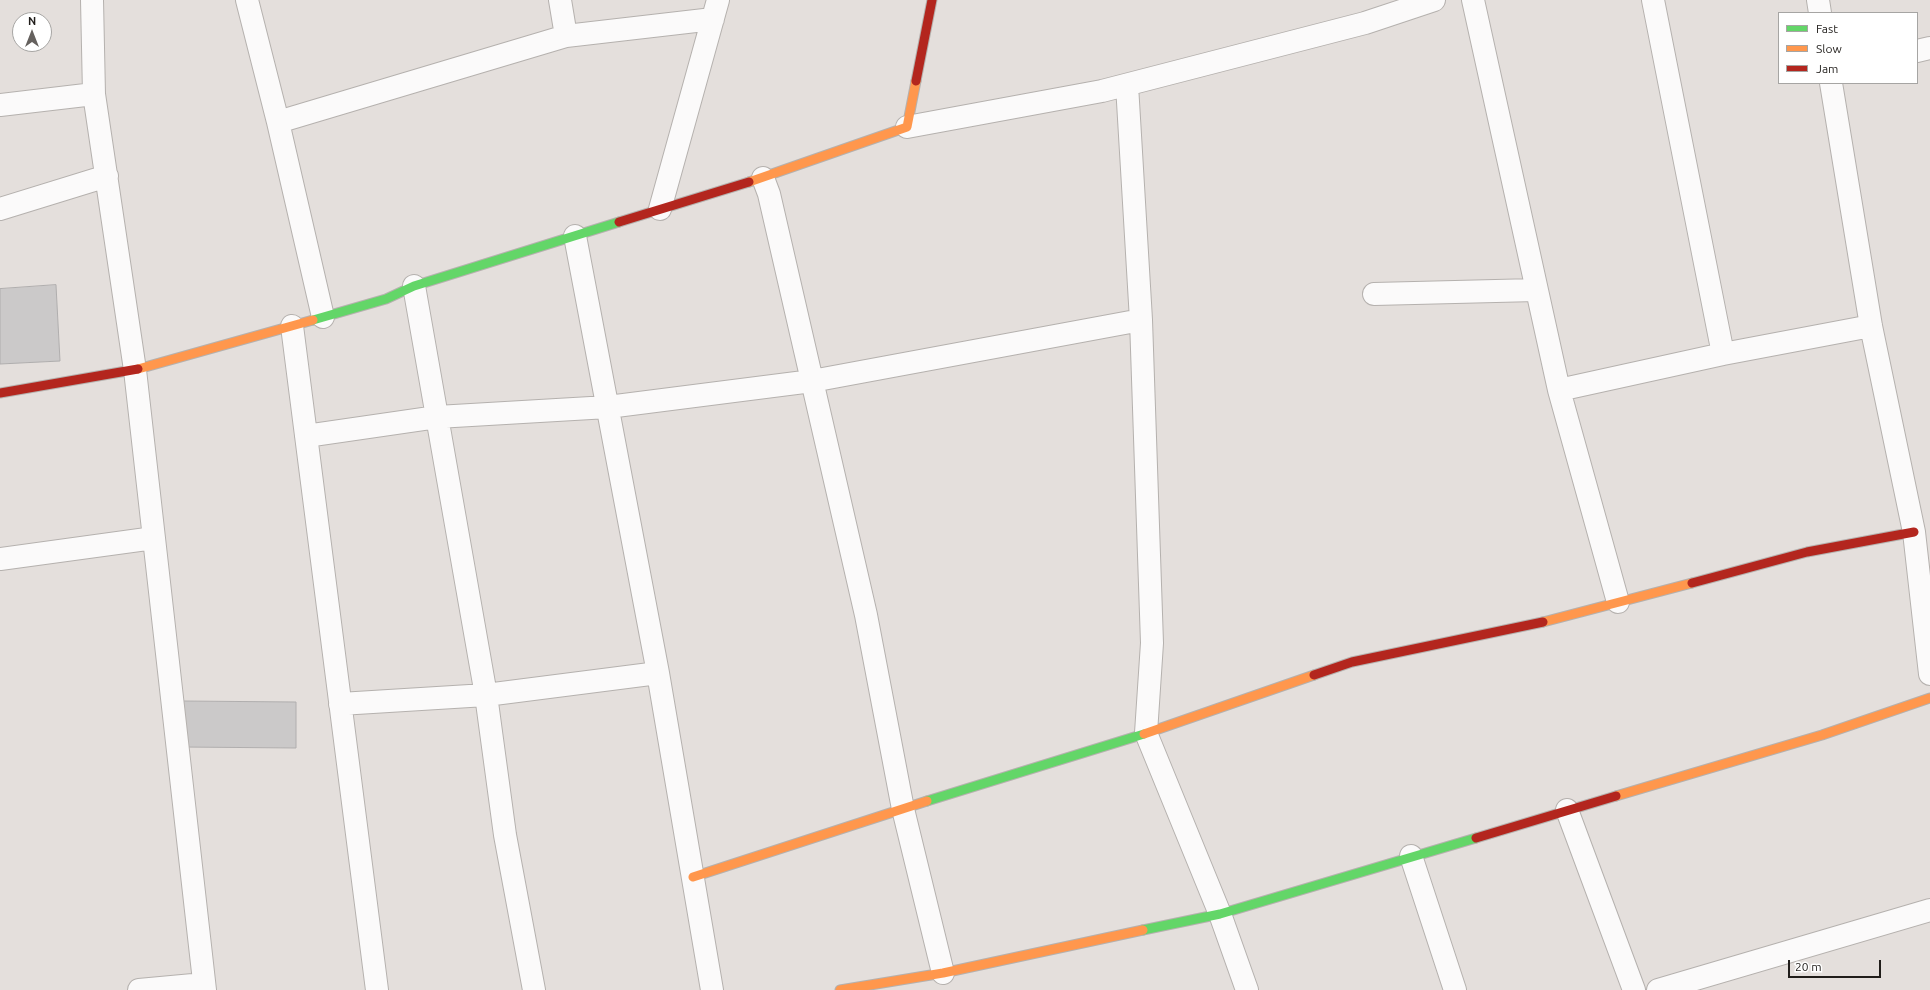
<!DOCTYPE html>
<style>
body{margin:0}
#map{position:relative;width:1930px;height:990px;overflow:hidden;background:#e4dfdc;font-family:Ubuntu,sans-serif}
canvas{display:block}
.legend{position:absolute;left:1778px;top:12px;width:140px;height:72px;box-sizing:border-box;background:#fff;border:1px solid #a6a5a3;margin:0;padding:5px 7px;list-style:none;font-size:12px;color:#201d1a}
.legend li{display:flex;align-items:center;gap:8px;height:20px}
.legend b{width:20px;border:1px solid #a6a5a3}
.north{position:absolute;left:12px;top:12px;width:40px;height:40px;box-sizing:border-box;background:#fff;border:1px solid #a6a5a3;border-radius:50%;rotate:0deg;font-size:11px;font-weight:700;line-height:16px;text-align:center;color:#201d1a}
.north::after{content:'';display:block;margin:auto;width:14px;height:18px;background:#65615e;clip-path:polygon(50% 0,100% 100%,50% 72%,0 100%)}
.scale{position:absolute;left:1788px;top:960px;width:93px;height:18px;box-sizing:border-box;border:2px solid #201d1a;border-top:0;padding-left:5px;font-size:12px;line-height:14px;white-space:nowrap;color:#201d1a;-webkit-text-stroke:3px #fff;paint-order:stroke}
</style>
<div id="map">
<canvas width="1930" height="990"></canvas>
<ul class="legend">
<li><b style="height:5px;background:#63d668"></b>Fast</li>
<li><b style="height:5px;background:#ff974d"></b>Slow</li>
<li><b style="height:5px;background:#b3261e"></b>Jam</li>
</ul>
<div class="north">N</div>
<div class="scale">20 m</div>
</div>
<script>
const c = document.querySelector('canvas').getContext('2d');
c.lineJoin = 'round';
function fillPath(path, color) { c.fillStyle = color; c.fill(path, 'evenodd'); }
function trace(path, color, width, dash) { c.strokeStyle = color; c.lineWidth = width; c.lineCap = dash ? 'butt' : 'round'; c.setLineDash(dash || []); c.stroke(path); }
const building = new Path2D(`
 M56,285L60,361L0,364V289Z
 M182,701L296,702V748L181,747Z`);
fillPath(building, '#cbc9c9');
trace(building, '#b0aeae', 1);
const street = new Path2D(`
 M92,0L94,94L135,370L205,990
 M247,0L278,122
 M1473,0L1559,390L1618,602
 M1653,0L1723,354
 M1818,0L1820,13
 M566,36L713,19
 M1917,51L1930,48
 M1831,83L1871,326L1914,532L1930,674
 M1127,85L1141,320L1152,643L1146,733L1220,914L1247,990
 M0,105L94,94
 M907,127L1102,91L1365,23L1434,0
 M763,178L769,194L866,615L903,809L943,973
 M0,209L107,176
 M660,209L718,0
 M575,236L658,673L712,990
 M414,286L486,695L505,835L534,990
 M1374,294L1536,290
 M323,317L278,122L566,36L560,0
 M292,326L377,990
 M1559,390L1723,354L1871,326
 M306,436L437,417L608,407L812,381L1141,320
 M0,559L154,538
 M340,704L486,695L658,673
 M1567,810L1634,990
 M1411,856L1455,990
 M139,990L204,984
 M1658,990L1930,910`);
const fast = new Path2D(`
 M313,320L386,299L414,286L619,222
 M927,801L1144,734
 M1143,930L1220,914L1476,838`);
const slow = new Path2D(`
 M749,182L907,127L916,81
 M138,369L313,320
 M1543,622L1692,583
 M1144,734L1314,675
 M1616,796L1822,735L1930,698
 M693,877L927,801
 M840,990L943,973L1143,930`);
const jam = new Path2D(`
 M916,81L932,0
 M619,222L749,182
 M0,393L138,369
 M1692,583L1807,552L1914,532
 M1314,675L1352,662L1543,622
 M1476,838L1616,796`);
trace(street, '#b5b1ae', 24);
trace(fast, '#b5b1ae', 11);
trace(slow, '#b5b1ae', 11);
trace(jam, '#b5b1ae', 11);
trace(street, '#fbfafa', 22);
trace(fast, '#63d668', 9);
trace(slow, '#ff974d', 9);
trace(jam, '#b3261e', 9);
</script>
